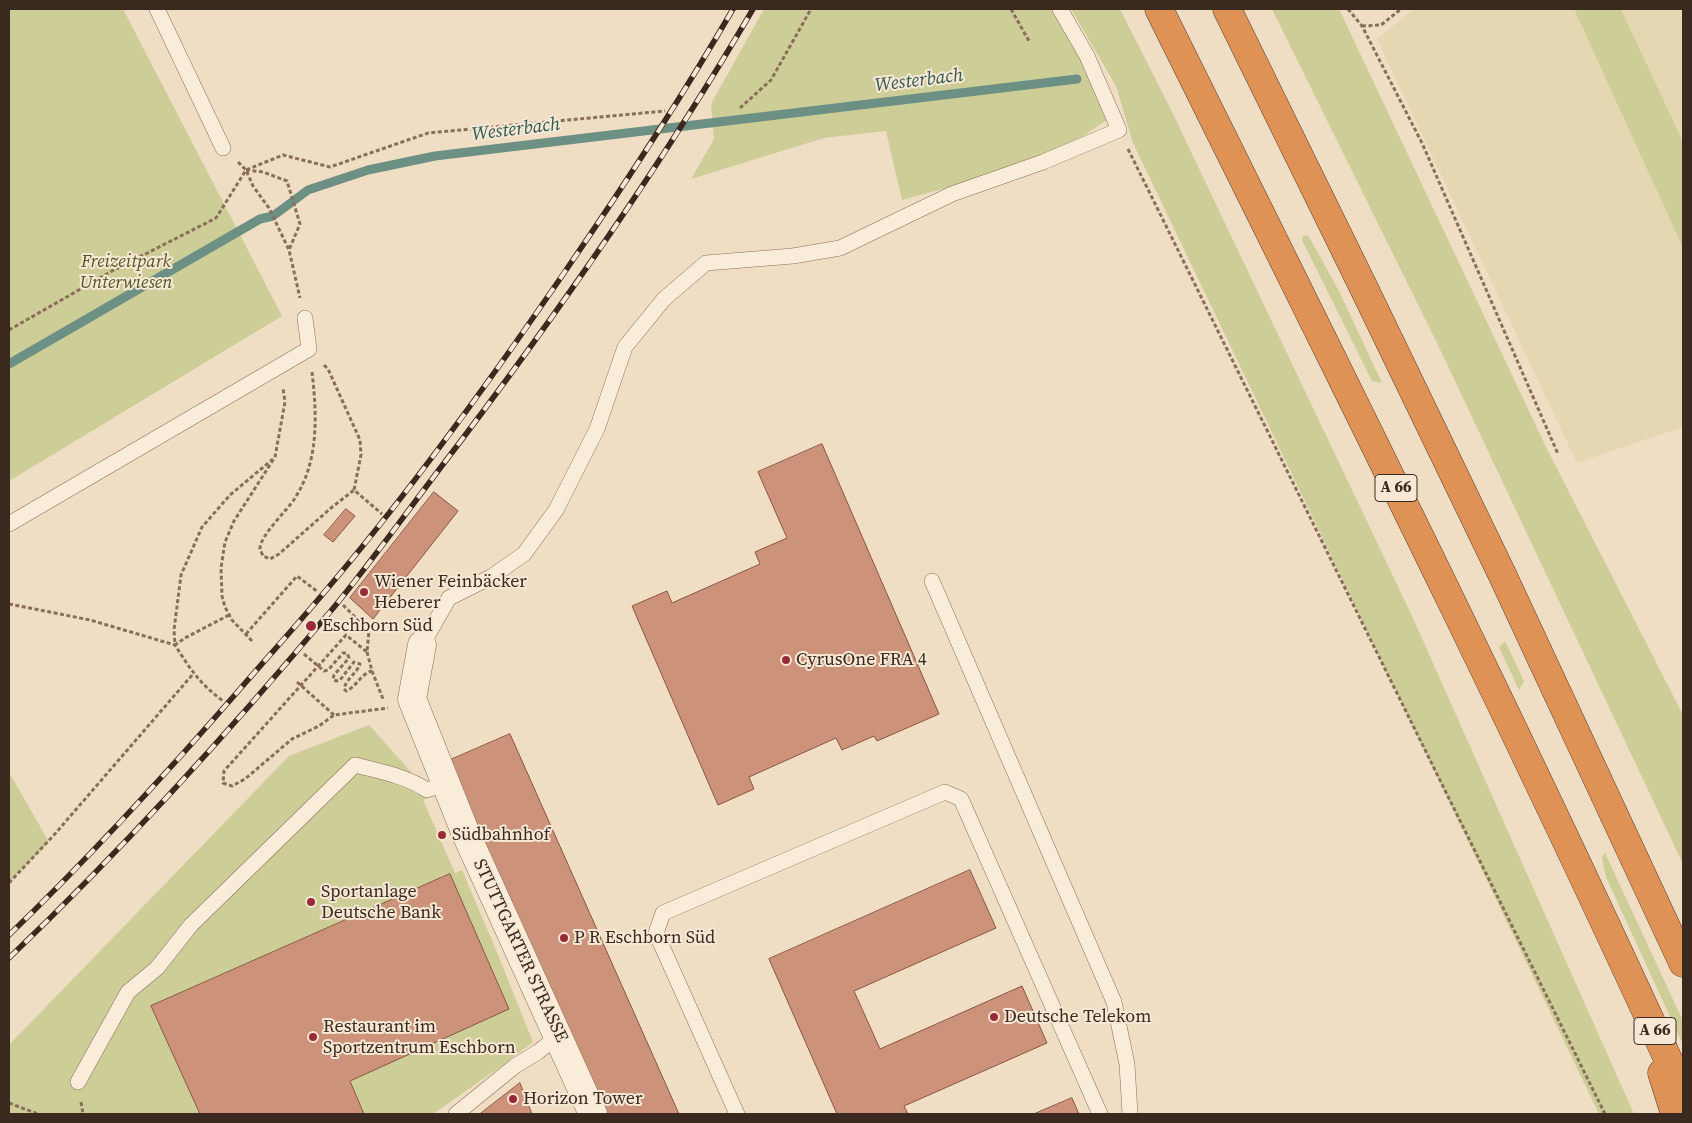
<!DOCTYPE html>
<meta charset="utf-8">
<style>
body{margin:0}
#map{position:relative;width:1692px;height:1123px;overflow:hidden;background:#efddc4;font-family:"Source Serif 4",serif}
canvas{display:block}
.frame{position:absolute;inset:0;border:10px solid #3a291e;pointer-events:none}
</style>
<div id="map">
<canvas width="1692" height="1123"></canvas>
<div class="frame"></div>
</div>
<script>
const c = document.querySelector('canvas').getContext('2d');
c.lineJoin = 'round';
function fillPath(path, color) { c.fillStyle = color; c.fill(path, 'evenodd'); }
function trace(path, color, width, dash) { c.strokeStyle = color; c.lineWidth = width; c.lineCap = dash ? 'butt' : 'round'; c.setLineDash(dash || []); c.stroke(path); }
function label(font, color, halo, rows, align = 'center') {
  c.font = font + ' "Source Serif 4",serif'; c.lineWidth = 4; c.setLineDash([]); c.textBaseline = 'middle'; c.strokeStyle = halo; c.fillStyle = color; for (const [text, x, y, turn = 0] of rows) {
    c.save(); c.translate(x, y); c.rotate((+turn || 0) * Math.PI / 180); c.textAlign = isNaN(turn) ? turn : align; if (halo) c.strokeText(text, 0, 0); c.fillText(text, 0, 0); c.restore();
  }
}
fillPath(new Path2D(`
 M1414,9H1574L1683,248V427L1577,463L1377,39Z
 M1621,9H1683V142Z`), '#e4d7b2');
fillPath(new Path2D(`
 M9,9H123L282,316L9,481Z
 M764,9H1051L1103,97L1110,118L1043,162L902,200L886,131L824,138L691,179L714,139L711,104Z
 M1071,9H1120L1174,116L1412,616L1634,1114H1599L1133,143L1116,86Z
 M1272,9H1339L1547,449L1683,715V864L1437,343Z
 M1574,9H1621L1683,142V248Z
 M1308,235L1339,291L1382,383L1372,381L1302,240L1303,236Z
 M1505,641L1524,681L1519,690L1499,647Z
 M369,725L427,790L430,797L423,800L455,873L462,870L496,950L533,1042L500,1067L433,1114H9V1045L289,756Z
 M9,772L49,842L9,882Z
 M1605,853L1683,1021V1045L1606,877L1602,857Z`), '#cdcd98');
trace(new Path2D(`
 M9,364L260,219L273,216L308,190L368,170L435,156L1077,79`), '#6d9084', 9);
const building = new Path2D(`
 M822,444L939,714L877,741L874,736L842,750L836,738L749,777L754,789L718,805L632,606L667,591L672,603L760,564L755,552L787,538L758,472Z
 M434,492L458,511L373,619L350,598Z
 M346,509L355,516L333,542L324,535Z
 M510,734L679,1114H605L448,761Z
 M970,870L996,928L854,991L880,1049L1022,986L1047,1043L904,1106L908,1114H837L769,959Z
 M450,874L509,1009L350,1081L364,1114H200L151,1006Z
 M520,1083L532,1114H480Z
 M1072,1098L1079,1114H1034Z`);
fillPath(building, '#cd937a');
trace(building, '#895540', 1);
const service = new Path2D(`
 M157,9L223,148
 M9,524L309,349L305,318
 M932,581L1114,1002L1127,1064L1130,1114
 M422,645L449,598L491,577L524,554L556,510L597,429L625,347L664,299L706,263L793,256L840,248L952,194L1043,162L1119,130L1087,56L1060,9
 M78,1082L128,992L157,968L191,925L355,765C378,771 406,776 427,790L445,784
 M456,1114L515,1066L538,1052L559,1035
 M737,1114L656,933L663,913L945,792L961,799L1100,1114`);
const minor = new Path2D(`
 M422,645L412,699L466,834L593,1114`);
const motorway = new Path2D(`
 M1159,9C1337,368 1517,727 1683,1092
 M1227,9L1359,278L1501,572L1683,963
 M1662,1073L1675,1114`);
trace(service, '#8a6e5a', 16);
trace(minor, '#8a6e5a', 29);
trace(motorway, '#583d2f', 29);
trace(new Path2D(`
 M1011,9L1029,41
 M1348,9L1362,26L1422,143L1558,454
 M1362,26L1381,25L1401,9
 M740,108L771,80L811,9
 M1128,149L1605,1114
 M238,162L246,170L253,186L269,208L289,250L300,298
 M246,170L263,172L287,181L300,224L289,250
 M9,330L112,271L216,218L246,170L283,155L330,167L428,133L665,111
 M324,365L328,369L360,440L361,455L354,490L382,514
 M312,372C317,415 319,461 295,498C287,511 260,535 260,549C260,549 263,556 263,556L270,559L279,554L331,508L354,490
 M9,604L90,620L175,645C190,669 200,684 223,701
 M343,605L369,631L367,652L346,635L224,771L223,783L232,786L245,779L292,739L319,726L334,715L388,708
 M229,615L185,638L175,645L174,630L181,575L202,527L230,495L273,459
 M246,634L297,576L318,592
 M252,641L232,620L225,607L222,596L221,568L225,542L234,521L275,457L285,402L283,388
 M367,652L372,671L383,699
 M304,654L324,671L328,670L343,653H347L349,658L334,675L333,679L336,681L340,680L354,662L360,664C357,673 346,679 344,689L346,691C357,687 360,674 372,671
 M297,682L334,715
 M9,883L54,835L193,674
 M81,1102L83,1114
 M9,1103L38,1114`), '#8a6e5a', 3, [4, 2.5]);
trace(service, '#f9ecd8', 15);
trace(minor, '#f9ecd8', 28);
trace(motorway, '#de9255', 28);
const rail = new Path2D(`
 M9,935C90,857 166,774 240,689C267,658 295,627 322,595C409,493 488,384 564,273C623,187 681,99 733,9
 M9,958C124,848 232,729 335,606C371,562 404,516 438,471C551,323 659,170 753,9`);
trace(rail, '#3a291e', 5.5);
trace(rail, '#f6e8d4', 4, [11]);
for (const [x, y, r, color] of [
 [364,592,5,"#992a37"],
 [311,626,6,"#992a37"],
 [786,660,5,"#992a37"],
 [442,835,5,"#992a37"],
 [311,902,5,"#992a37"],
 [564,938,5,"#992a37"],
 [994,1017,5,"#992a37"],
 [313,1037,5,"#992a37"],
 [513,1099,5,"#992a37"]
]) { const dot = new Path2D(); dot.arc(x, y, r, 0, 2 * Math.PI); c.fillStyle = color; c.fill(dot); trace(dot, '#f6e8d4', 2); }
for (const [x, y, w] of [
 [1396,488,42],
 [1655,1031,42]
]) { const box = new Path2D(); box.roundRect(x - w / 2, y - 13.5, w, 27, 4); c.fillStyle = '#f6e8d4'; c.fill(box); trace(box, '#3a291e', 1); }
label('bold 16px', '#3a291e', null, [
 ["A 66",1396,488],
 ["A 66",1655,1031]
]);
label('italic 18px', '#4f5625', '#f6e8d4', [
 ["Freizeitpark",126,262],
 ["Unterwiesen",126,283]
]);
label('18px', '#3a291e', '#f6e8d4', [
 ["Wiener Feinbäcker",374,582],
 ["Heberer",374,603],
 ["Eschborn Süd",322,626],
 ["CyrusOne FRA 4",796,660],
 ["Südbahnhof",452,835],
 ["Sportanlage",321,892],
 ["Deutsche Bank",321,913],
 ["P R Eschborn Süd",574,938],
 ["Deutsche Telekom",1004,1017],
 ["Restaurant im",323,1027],
 ["Sportzentrum Eschborn",323,1048],
 ["Horizon Tower",523,1099]
], 'left');
label('18px', '#3a291e', '#f6e8d4', [
 ["STUTTGARTER STRASSE",520,951,65]
]);
label('italic 19px', '#2e5952', '#f6e8d4', [
 ["Westerbach",919,81,-7],
 ["Westerbach",516,130,-7]
]);
</script>
